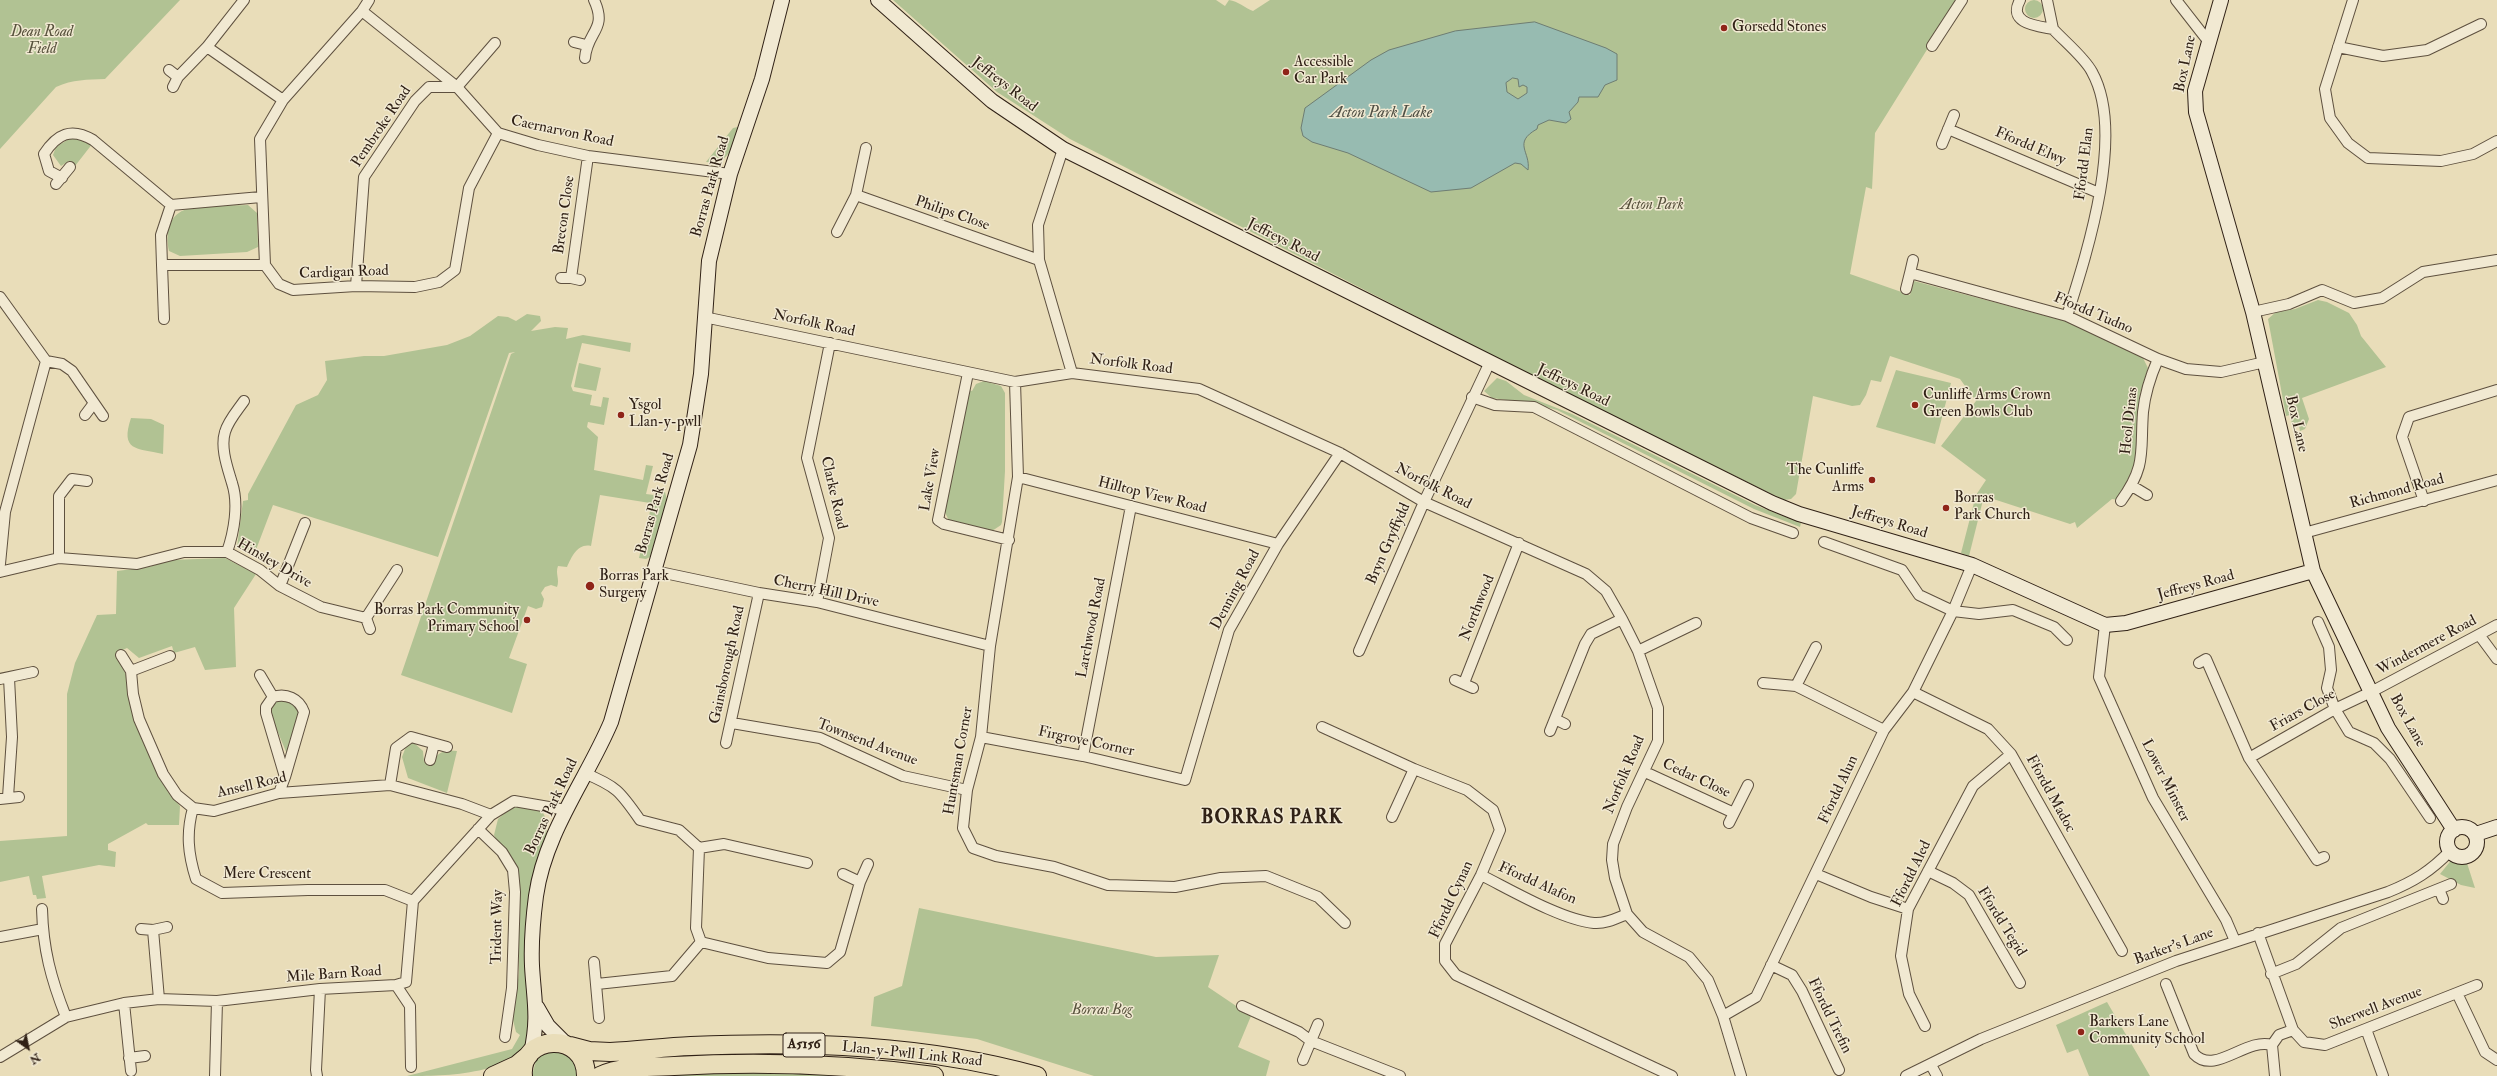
<!DOCTYPE html>
<style>
body{margin:0}
#map{position:relative;width:2497px;height:1076px;overflow:hidden;background:#e9ddb9;font-family:"IM FELL Double Pica",serif}
canvas{display:block}
.north{position:absolute;left:8px;top:1028px;width:40px;height:40px;-webkit-text-stroke:3px #f1e9d2;paint-order:stroke;rotate:147deg;font-size:11px;font-weight:700;line-height:16px;text-align:center;color:#302116}
.north::after{content:'';display:block;margin:auto;width:14px;height:18px;background:#302116;clip-path:polygon(50% 0,100% 100%,50% 72%,0 100%)}
</style>
<div id="map">
<canvas width="2497" height="1076"></canvas>
<div class="north">N</div>
</div>
<script>
const c = document.querySelector('canvas').getContext('2d');
c.lineJoin = 'round';
function fillPath(path, color) { c.fillStyle = color; c.fill(path, 'evenodd'); }
function trace(path, color, width, dash) { c.strokeStyle = color; c.lineWidth = width; c.lineCap = dash ? 'butt' : 'round'; c.setLineDash(dash || []); c.stroke(path); }
function label(font, color, halo, rows, align = 'center') {
  c.font = font + ' "IM FELL Double Pica",serif'; c.lineWidth = 3; c.setLineDash([]); c.textBaseline = 'middle'; c.strokeStyle = halo; c.fillStyle = color; for (const [text, x, y, turn = 0] of rows) {
    c.save(); c.translate(x, y); c.rotate((+turn || 0) * Math.PI / 180); c.textAlign = isNaN(turn) ? turn : align; if (halo) c.strokeText(text, 0, 0); c.fillText(text, 0, 0); c.restore();
  }
}
fillPath(new Path2D(`
 M2025 9a9 9 0 1 1 18 0a9 9 0 1 1-18 0Z
 M0,0H180L105,79C87,80 73,79 56,87L0,149Z
 M893,0H1216L1225,6L1229,0C1238,1 1245,8 1253,11L1270,0H1958L1875,133L1872,189L1866,187L1850,274L1910,295L1914,281L2065,321L2142,356L2148,368L2140,394L2136,460L2119,500L2112,499L2077,528L2075,522L2070,524L1984,496L1969,556L1961,553L1976,495L1986,480L1941,446L1976,401L1960,379L1890,356L1881,382L1871,380L1866,395L1860,405L1852,406L1813,396L1796,494L1791,499L1784,500L1556,388L1070,139L997,92Z
 M738,127L729,153L720,163L706,162L733,128Z
 M72,137L93,143L75,166L69,161L61,166L53,155L56,147Z
 M248,205L257,213L258,247L247,252L180,256L169,251C159,195 210,207 248,205Z
 M2318,300L2327,302L2349,313L2357,325L2361,336L2386,367L2302,398L2309,419L2305,429L2300,431L2299,426L2293,428L2290,415L2286,416L2268,319L2276,312L2295,309Z
 M527,314L540,316L541,321L531,331L555,327L568,328L566,339L583,335L631,343L630,352L582,343L571,386L573,391L592,395L590,405L601,407L603,397L609,398L604,425L588,422L587,427L598,437L594,470L643,480L646,465L653,466L646,494L654,495L665,492L667,500L650,557L646,559L639,558L651,507H649L650,503L600,495L591,546C578,543 572,556 567,567L558,566C555,574 560,579 557,587L551,585L545,587L541,593L544,599L542,607L536,609L528,606L509,658L527,664L512,713L401,675L511,354L515,352L509,353L438,557L273,505L254,555L237,547L243,501L248,500V494L296,405L318,395L327,380L325,361L364,356H384L447,345L470,336L498,316L508,317L516,321Z
 M579,363L601,368L596,391L574,387Z
 M1896,370L1951,383L1935,444L1876,427Z
 M1497,378L1506,381L1524,395L1572,414L1755,505L1801,523L1800,527L1754,509L1557,410L1535,404L1492,398L1484,391Z
 M984,381L1001,386L1005,393V471L1002,522L1001,525L992,531L949,521L944,510L969,390L972,391L976,384Z
 M131,418L151,419L164,425L163,454C136,448 120,451 131,418Z
 M225,558L256,574L234,608L236,667L205,670L195,647L174,653L172,646L139,658L127,648L116,653L126,675L131,709L140,732L168,792L180,806L179,825H148L146,823L108,844V850L116,852L115,867L99,865L42,876L46,898L37,899L36,895H33L29,876L0,882V841L67,836V694L75,663L97,615L116,614L117,571L149,567L170,560Z
 M283,698L294,702L299,711L287,754L269,711L274,701Z
 M413,742L423,751L424,762L431,764C437,752 445,749 457,751L447,793L408,778L402,757L407,744Z
 M514,805C520,806 527,805 533,806C564,815 533,875 530,895C525,921 524,947 526,974C527,990 533,1015 531,1031C523,1076 443,1076 407,1076L512,1049L520,1035L516,1032L513,1020L519,972V893L494,835L498,819Z
 M2453,858L2458,861L2466,860L2475,888L2461,885L2440,874Z
 M919,908L1156,957L1219,955L1208,987L1251,1016L1238,1047L1270,1061L1266,1076H1094L977,1039L871,1026L874,997L902,986Z
 M2107,1002L2150,1076H2089L2078,1049L2067,1053L2056,1025Z
 M547,1051L568,1054L577,1066V1076H532L536,1060Z
 M711,1071L876,1076H647Z`), '#b1c293');
const water = new Path2D(`
 M1535,22L1606,48L1617,54V80L1605,85L1598,97H1579L1578,102L1569,112L1571,119L1566,123L1549,120L1538,125L1537,129C1512,143 1531,152 1528,170L1521,164L1515,163L1471,188L1431,192L1348,153L1312,142L1303,136L1301,128L1305,108L1371,60L1389,50L1455,31ZM1513,78L1518,79L1519,87L1523,85L1527,87V93L1518,99L1507,92L1506,83Z`);
fillPath(water, '#97bbb1');
trace(water, '#6e7d73', 1);
const street = new Path2D(`
 M369,0L362,11L283,100L260,139L265,265L279,284L293,290L356,286L415,287L439,282L455,270L469,188L498,133
 M2020,0C2007,24 2038,26 2053,29L2047,0
 M2176,0L2208,41
 M2353,0L2325,89L2330,118L2348,143L2368,158L2441,161L2473,154L2497,141
 M362,11L457,87L498,133L538,145L588,156L730,174
 M2053,29C2064,41 2085,58 2092,72C2126,133 2087,253 2067,316
 M574,42L586,45
 M1932,46L1962,0
 M207,47L283,100
 M2338,47L2383,56L2427,50L2481,24
 M585,58C587,31 608,30 594,0
 M169,70L178,77
 M173,87L178,77L207,47L244,0
 M1948,129L2099,193
 M1942,144L1954,115
 M1063,149L1038,225L1039,260L1072,373
 M62,178L49,171L44,154C57,134 71,127 93,140L171,205L161,235L162,265
 M56,184L70,167
 M856,195L1039,260
 M171,205L261,197
 M837,232L856,195L866,148
 M1910,273L1913,260
 M561,278H571
 M580,280L571,278L588,156
 M356,286L364,177L415,101L429,87H457L495,43
 M1906,289L1910,273L2067,316L2158,359L2186,369L2221,372L2265,362
 M0,297L46,361L5,512L0,564
 M2253,312L2289,304L2322,290L2354,303L2382,298L2423,272L2497,260
 M704,317L1015,382L1072,373L1199,389L1340,453L1424,502L1586,574L1606,591L1622,619L1638,651L1658,708V741L1627,807L1613,844L1612,860L1615,878L1627,914L1643,932L1689,957L1708,980L1723,1016L1741,1076
 M164,319L162,265H265
 M46,361L62,364L72,371L103,416
 M968,373L938,520L944,524L1009,540
 M1015,382L1018,477L990,646L981,737L967,790L963,828L973,848L996,856L1054,867L1108,885L1175,887L1221,878L1266,876L1318,897L1345,923
 M1472,397L1495,405L1534,407L1751,518L1793,533
 M85,415L94,403
 M1018,477L1278,544
 M2132,486L2147,495
 M2121,501C2147,465 2140,452 2143,412C2145,393 2151,375 2158,359
 M2424,501L2402,437L2409,417L2497,390
 M2304,533L2497,480
 M1824,542L1902,570L1919,595L1953,611L1979,614L2013,610L2054,627L2067,640
 M227,552C234,532 239,504 232,483C228,469 220,448 225,432C228,421 237,411 244,401
 M59,558V496L72,479L87,481
 M655,571L759,593L817,602L990,646
 M0,572L59,558L137,564L184,552H227L260,570L280,586L321,607L366,618L397,570
 M280,586L305,523
 M817,602L829,538L807,458L830,343
 M366,618L370,629
 M2318,622L2329,647L2331,670L2327,688L2335,709L2349,732L2374,743L2390,759L2430,818
 M2105,625L2099,677L2153,798L2226,920L2235,941
 M2480,636L2497,659
 M1359,651L1424,502L1489,364
 M1638,651L1696,623
 M121,655L131,671L133,694L139,719L163,774L177,795L193,808L214,811L279,793L390,785L462,804L491,815
 M2199,663L2206,659L2249,758L2317,860L2324,857
 M131,671L170,656
 M260,675L273,697L266,707V713L285,777L279,793
 M0,679L33,672
 M1455,680L1473,688
 M1464,683L1519,543
 M1763,683L1796,686L1884,730
 M1796,686L1816,647
 M1913,692L1988,729L2011,754L2122,951
 M273,697C286,693 299,698 304,712L285,777
 M1555,719L1565,724
 M732,723L820,738L903,776L967,790
 M1322,727L1414,769L1467,790L1493,810L1500,830L1481,875L1445,944V961L1456,975L1672,1076
 M1550,731L1585,644L1591,634L1622,619
 M981,737L1083,756L1185,780L1229,630L1278,544L1340,453
 M726,743L759,593
 M1083,756L1131,506
 M2249,758L2335,709L2371,692L2497,625
 M430,760L434,744
 M1645,772L1734,813L1748,785
 M584,773C616,786 620,791 640,820L679,830L699,848L696,928L701,942L768,958L827,963L840,952L860,882L868,864
 M390,785L396,748L411,737L447,747
 M8,797L12,737L9,678
 M0,799L19,797
 M193,808C186,833 188,854 196,879L222,893L308,890H385L413,901
 M1392,817L1414,769
 M1729,823L1734,813
 M478,829L502,852L513,870L515,892L512,988L505,1037
 M699,848L724,844L807,863
 M1928,871L1953,883L1969,895L2020,983
 M843,874L860,882
 M1816,874L1871,897L1908,909
 M1481,875C1511,890 1562,920 1594,923C1606,924 1617,918 1627,914
 M2439,889L2443,899
 M42,909C43,949 51,979 66,1017
 M141,929L153,930L167,927
 M153,930L159,999
 M2258,933L2293,1030L2304,1042L2325,1045L2477,985
 M0,937L43,929
 M594,962L599,1018
 M1771,965L1792,975L1802,991L1839,1070
 M2271,974L2296,964L2341,928L2451,884
 M597,984L672,976L701,942
 M2166,984L2194,1054C2215,1076 2246,1037 2272,1045L2279,1035L2293,1030
 M396,985L410,1006L411,1067
 M2457,993L2485,1052L2497,1060
 M124,1003L131,1071
 M1242,1006L1299,1032L1311,1041L1400,1076
 M1723,1016L1756,997L1884,730L1913,692L1953,611L1972,565
 M1925,1026L1909,994L1901,956L1908,909L1973,786L2011,754
 M2366,1029L2383,1076
 M2272,1045L2275,1076
 M0,1057L66,1017L124,1003L159,999L217,1001L320,989L396,985L406,982L413,901L491,815L514,801L566,810
 M129,1058L145,1056
 M1303,1060L1318,1024
 M1931,1065L1937,1076
 M215,1076L217,1001
 M317,1076L316,1070L320,989
 M1906,1076L1981,1039L2176,961L2388,892C2413,882 2431,871 2450,851`);
const secondary = new Path2D(`
 M878,0L992,101L1063,149L1772,503L1799,514L1972,565L2105,625L2126,623L2313,571
 M2221,0L2195,91L2196,112L2253,312L2313,571L2388,728L2454,830
 M2447 842a15 15 0 1 1 30 0a15 15 0 1 1-30 0Z
 M2476,834L2497,827
 M537,1007L548,1026L567,1045
 M531,1053C539,1017 534,1001 532,966C531,943 533,919 536,896C545,832 587,779 611,722L690,445L701,374L709,261L730,174L762,79L782,0`);
const highway = new Path2D(`
 M570,1046L589,1051L610,1052C637,1051 664,1047 691,1046C807,1041 926,1045 1037,1076
 M493,1076L517,1065L529,1055
 M523,1076C519,1034 586,1030 586,1076
 M600,1076C621,1066 651,1067 674,1066C762,1061 847,1064 934,1076`);
trace(street, '#5e503f', 12);
trace(secondary, '#302116', 16);
trace(highway, '#302116', 20);
trace(street, '#f1e9d2', 10);
trace(secondary, '#f1e9d2', 14);
trace(highway, '#e9ddb9', 18);
for (const [x, y, r, color] of [
 [1724,28,4,"#8f2418"],
 [1286,72,4,"#8f2418"],
 [1915,405,4,"#8f2418"],
 [621,415,4,"#8f2418"],
 [1872,480,4,"#8f2418"],
 [1946,508,4,"#8f2418"],
 [590,586,5,"#8f2418"],
 [527,620,4,"#8f2418"],
 [2081,1032,4,"#8f2418"]
]) { const dot = new Path2D(); dot.arc(x, y, r, 0, 2 * Math.PI); c.fillStyle = color; c.fill(dot); trace(dot, '#f1e9d2', 1.5); }
for (const [x, y, w] of [
 [804,1045,42]
]) { const box = new Path2D(); box.roundRect(x - w / 2, y - 12, w, 24, 3); c.fillStyle = '#f1e9d2'; c.fill(box); trace(box, '#302116', 1); }
label('bold 14px', '#302116', null, [
 ["A5156",804,1045]
]);
label('15px', '#302116', '#f1e9d2', [
 ["Gorsedd Stones",1732,28],
 ["Accessible",1294,63],
 ["Car Park",1294,80],
 ["Cunliffe Arms Crown",1923,396],
 ["Green Bowls Club",1923,413],
 ["Ysgol",629,406],
 ["Llan-y-pwll",629,423],
 ["The Cunliffe",1864,471,"right"],
 ["Arms",1864,488,"right"],
 ["Borras",1954,499],
 ["Park Church",1954,516],
 ["Borras Park",599,577],
 ["Surgery",599,594],
 ["Borras Park Community",519,611,"right"],
 ["Primary School",519,628,"right"],
 ["Barkers Lane",2089,1023],
 ["Community School",2089,1040]
], 'left');
label('italic 15px', '#57513c', '#f1e9d2', [
 ["Dean Road",42,33],
 ["Field",42,50],
 ["Acton Park",1652,206],
 ["Borras Bog",1102,1011]
]);
label('15px', '#302116', '#f1e9d2', [
 ["Box Lane",2186,64,-78],
 ["Jeffreys Road",1004,85,38],
 ["Pembroke Road",382,127,-56],
 ["Caernarvon Road",562,132,12],
 ["Ffordd Elwy",2030,147,23],
 ["Ffordd Elan",2085,164,-83],
 ["Borras Park Road",711,187,-74],
 ["Philips Close",952,214,19],
 ["Brecon Close",565,215,-82],
 ["Jeffreys Road",1283,241,27],
 ["Cardigan Road",344,273,-2],
 ["Ffordd Tudno",2093,314,23],
 ["Norfolk Road",814,324,12],
 ["Norfolk Road",1131,365,7],
 ["Jeffreys Road",1573,386,26],
 ["Heol Dinas",2130,421,-84],
 ["Box Lane",2296,424,77],
 ["Lake View",931,480,-80],
 ["Norfolk Road",1433,487,27],
 ["Richmond Road",2397,492,-15],
 ["Clarke Road",833,493,77],
 ["Hilltop View Road",1152,496,14],
 ["Borras Park Road",656,504,-74],
 ["Jeffreys Road",1889,523,17],
 ["Bryn Gryffydd",1389,544,-66],
 ["Hinsley Drive",274,564,30],
 ["Jeffreys Road",2196,586,-15],
 ["Denning Road",1236,590,-62],
 ["Cherry Hill Drive",826,592,12],
 ["Northwood",1478,608,-68],
 ["Larchwood Road",1092,628,-79],
 ["Windermere Road",2427,646,-28],
 ["Gainsborough Road",728,665,-78],
 ["Friars Close",2303,711,-29],
 ["Box Lane",2407,721,61],
 ["Firgrove Corner",1086,742,12],
 ["Townsend Avenue",867,743,21],
 ["Huntsman Corner",959,761,-80],
 ["Norfolk Road",1625,775,-67],
 ["Cedar Close",1696,779,25],
 ["Lower Minster",2165,781,63],
 ["Ansell Road",252,786,-13],
 ["Ffordd Alun",1839,790,-65],
 ["Ffordd Madoc",2050,794,61],
 ["Borras Park Road",552,807,-65],
 ["Ffordd Aled",1912,874,-64],
 ["Mere Crescent",267,875],
 ["Ffordd Alafon",1537,884,24],
 ["Ffordd Cynan",1452,900,-65],
 ["Ffordd Tegid",2001,922,58],
 ["Trident Way",498,927,-89],
 ["Barker's Lane",2174,947,-20],
 ["Mile Barn Road",334,975,-4],
 ["Sherwell Avenue",2376,1009,-21],
 ["Ffordd Trefin",1829,1016,64],
 ["Llan-y-Pwll Link Road",912,1055,6]
]);
label('italic 16px', '#4f4f44', '#f1e9d2', [
 ["Acton Park Lake",1381,114]
]);
c.letterSpacing = '1px';
label('bold 19px', '#302116', '#f1e9d2', [
 ["BORRAS PARK",1272,819]
]);
c.letterSpacing = '0px';
</script>
